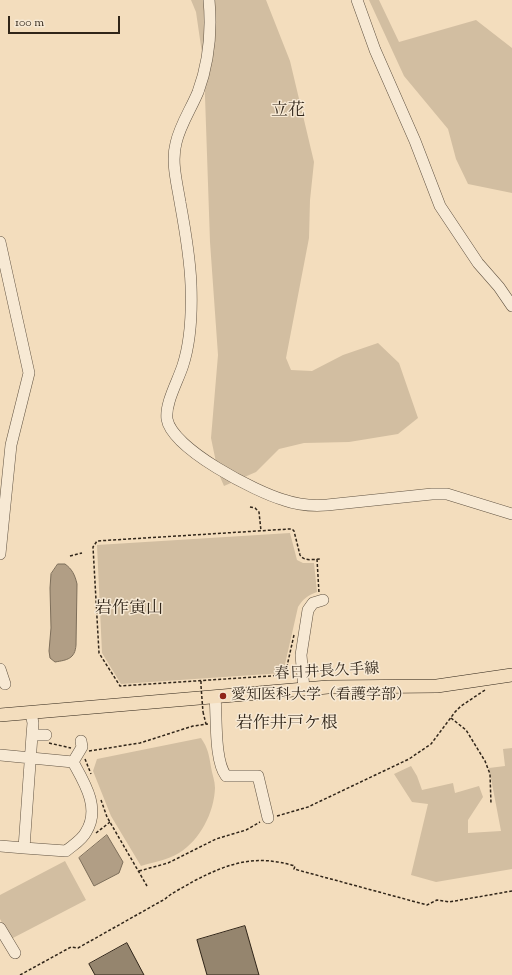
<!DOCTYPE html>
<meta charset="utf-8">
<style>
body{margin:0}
#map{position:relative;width:512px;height:975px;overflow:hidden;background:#f3ddbd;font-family:"Sorts Mill Goudy",serif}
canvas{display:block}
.scale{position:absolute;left:8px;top:16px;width:112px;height:18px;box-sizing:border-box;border:2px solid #302519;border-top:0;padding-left:5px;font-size:12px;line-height:14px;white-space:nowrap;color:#302519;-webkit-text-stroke:3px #f7e9d4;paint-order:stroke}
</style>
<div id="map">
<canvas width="512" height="975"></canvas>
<div class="scale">100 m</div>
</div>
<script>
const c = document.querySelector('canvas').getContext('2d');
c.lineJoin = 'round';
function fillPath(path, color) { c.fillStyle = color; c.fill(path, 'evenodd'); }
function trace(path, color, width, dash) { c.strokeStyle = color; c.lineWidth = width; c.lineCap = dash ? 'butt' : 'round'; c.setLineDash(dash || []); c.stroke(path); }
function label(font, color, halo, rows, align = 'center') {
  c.font = font + ' "Sorts Mill Goudy","Noto Serif JP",serif'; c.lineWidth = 3; c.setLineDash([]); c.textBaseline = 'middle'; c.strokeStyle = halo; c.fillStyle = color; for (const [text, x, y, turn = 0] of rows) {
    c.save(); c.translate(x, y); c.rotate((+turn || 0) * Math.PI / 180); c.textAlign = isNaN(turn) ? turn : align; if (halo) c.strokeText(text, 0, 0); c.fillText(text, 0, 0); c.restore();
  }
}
fillPath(new Path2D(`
 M191,0H266L290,61L314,162L310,200L309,238L286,358L291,370L312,371L343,355L378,343L399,363L418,418L398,434L349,442L304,443L279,449L256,472L224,486L218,472L211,438L218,355L210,242L204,67L196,12Z
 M369,0H379L399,42L476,20L512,48V193L468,184L456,159L448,129L404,76Z
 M290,533L297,560L303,563H314L317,592C308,595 303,599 298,607L283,673L121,684L102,653L97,545Z
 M201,738C208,748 209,755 211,767C212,774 215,781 215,788C214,813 200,840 179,853C167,860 154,862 141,866L111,816L93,771L97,759Z
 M512,748V869L436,882L411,875L428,804L412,802L394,774L411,766L417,776L422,790L453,783L455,793L479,786L483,797L468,820V833L501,831L489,768L505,766L503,749Z
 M65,861L86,900L11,939L0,919V895Z`), '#d2bea1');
const water = new Path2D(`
 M58,564H65C72,569 75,575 77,584L76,645C75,659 67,660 55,662L50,658L49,651L51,628L50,588L51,574Z
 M107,835L123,862L119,873L94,886L79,858Z`);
fillPath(water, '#b19e85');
trace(water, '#7d6e5a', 1);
const building = new Path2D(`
 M245,926L259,975H207L197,940Z
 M127,943L144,975H95L89,964Z`);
fillPath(building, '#95856e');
trace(building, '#302519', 1);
const minor = new Path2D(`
 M209,0C212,32 209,62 198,92C191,109 180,125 176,143C171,162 177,183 180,202C185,229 190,257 191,285C192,312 191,340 183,365C178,381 165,403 167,419C172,449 256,492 284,500C298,505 314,506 327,505L432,494H447L512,514
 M357,0L375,50L415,141L440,206L478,263L499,287L512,306
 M0,242L29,373L11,445L0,554
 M0,669L5,684
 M304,689L301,655L308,610L313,603L323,600
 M215,697C217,717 214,760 226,776H258L268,818
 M32,735H46
 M0,755L73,762C84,782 101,808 86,832C82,840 73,845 66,851L24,848
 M73,762L82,747L81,741
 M0,846L24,848L32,735L33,723L31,713
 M0,928L15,953`);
const major = new Path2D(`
 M0,715L328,687L437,686L512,675`);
trace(minor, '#615342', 12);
trace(major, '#302519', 14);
trace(new Path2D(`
 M250,507L255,508L259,512L261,531
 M70,556L82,553
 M317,559L319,593
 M294,635L285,675L120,686L99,653L93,547L97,541L289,529H292L294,531L300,555C304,562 314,559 321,559
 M201,681V686
 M203,712L206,724
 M451,718L466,730L485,761L490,774L491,804
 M49,743L71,748
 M89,751L140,743L193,726L208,724
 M85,759L91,774
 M101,800L107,817L147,886
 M277,816L308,807L409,759L431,744L455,712L461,706L485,690
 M96,833L110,822
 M139,871L168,863L216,839L246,830L260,822
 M20,975L71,947L78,948L165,899C173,892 184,887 194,881C229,863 255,854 295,866L294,869L427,905L437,900L449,902L512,891`), '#302519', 1.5, [3, 2]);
trace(minor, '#f7e9d4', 11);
trace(major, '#f3ddbd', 13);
trace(new Path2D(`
 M201,686L203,712`), '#302519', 1.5, [3, 2]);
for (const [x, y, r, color] of [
 [223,696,4,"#8f2418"]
]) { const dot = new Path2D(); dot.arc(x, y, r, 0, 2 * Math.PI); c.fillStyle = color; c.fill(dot); trace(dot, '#f7e9d4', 1.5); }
label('15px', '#302519', '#f7e9d4', [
 ["春日井長久手線",327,673,-3]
]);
label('15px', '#302519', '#f7e9d4', [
 ["愛知医科大学（看護学部）",231,696]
], 'left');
label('17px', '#302519', '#f7e9d4', [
 ["立花",288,112],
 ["岩作寅山",129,610],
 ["岩作井戸ケ根",287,725]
]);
</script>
